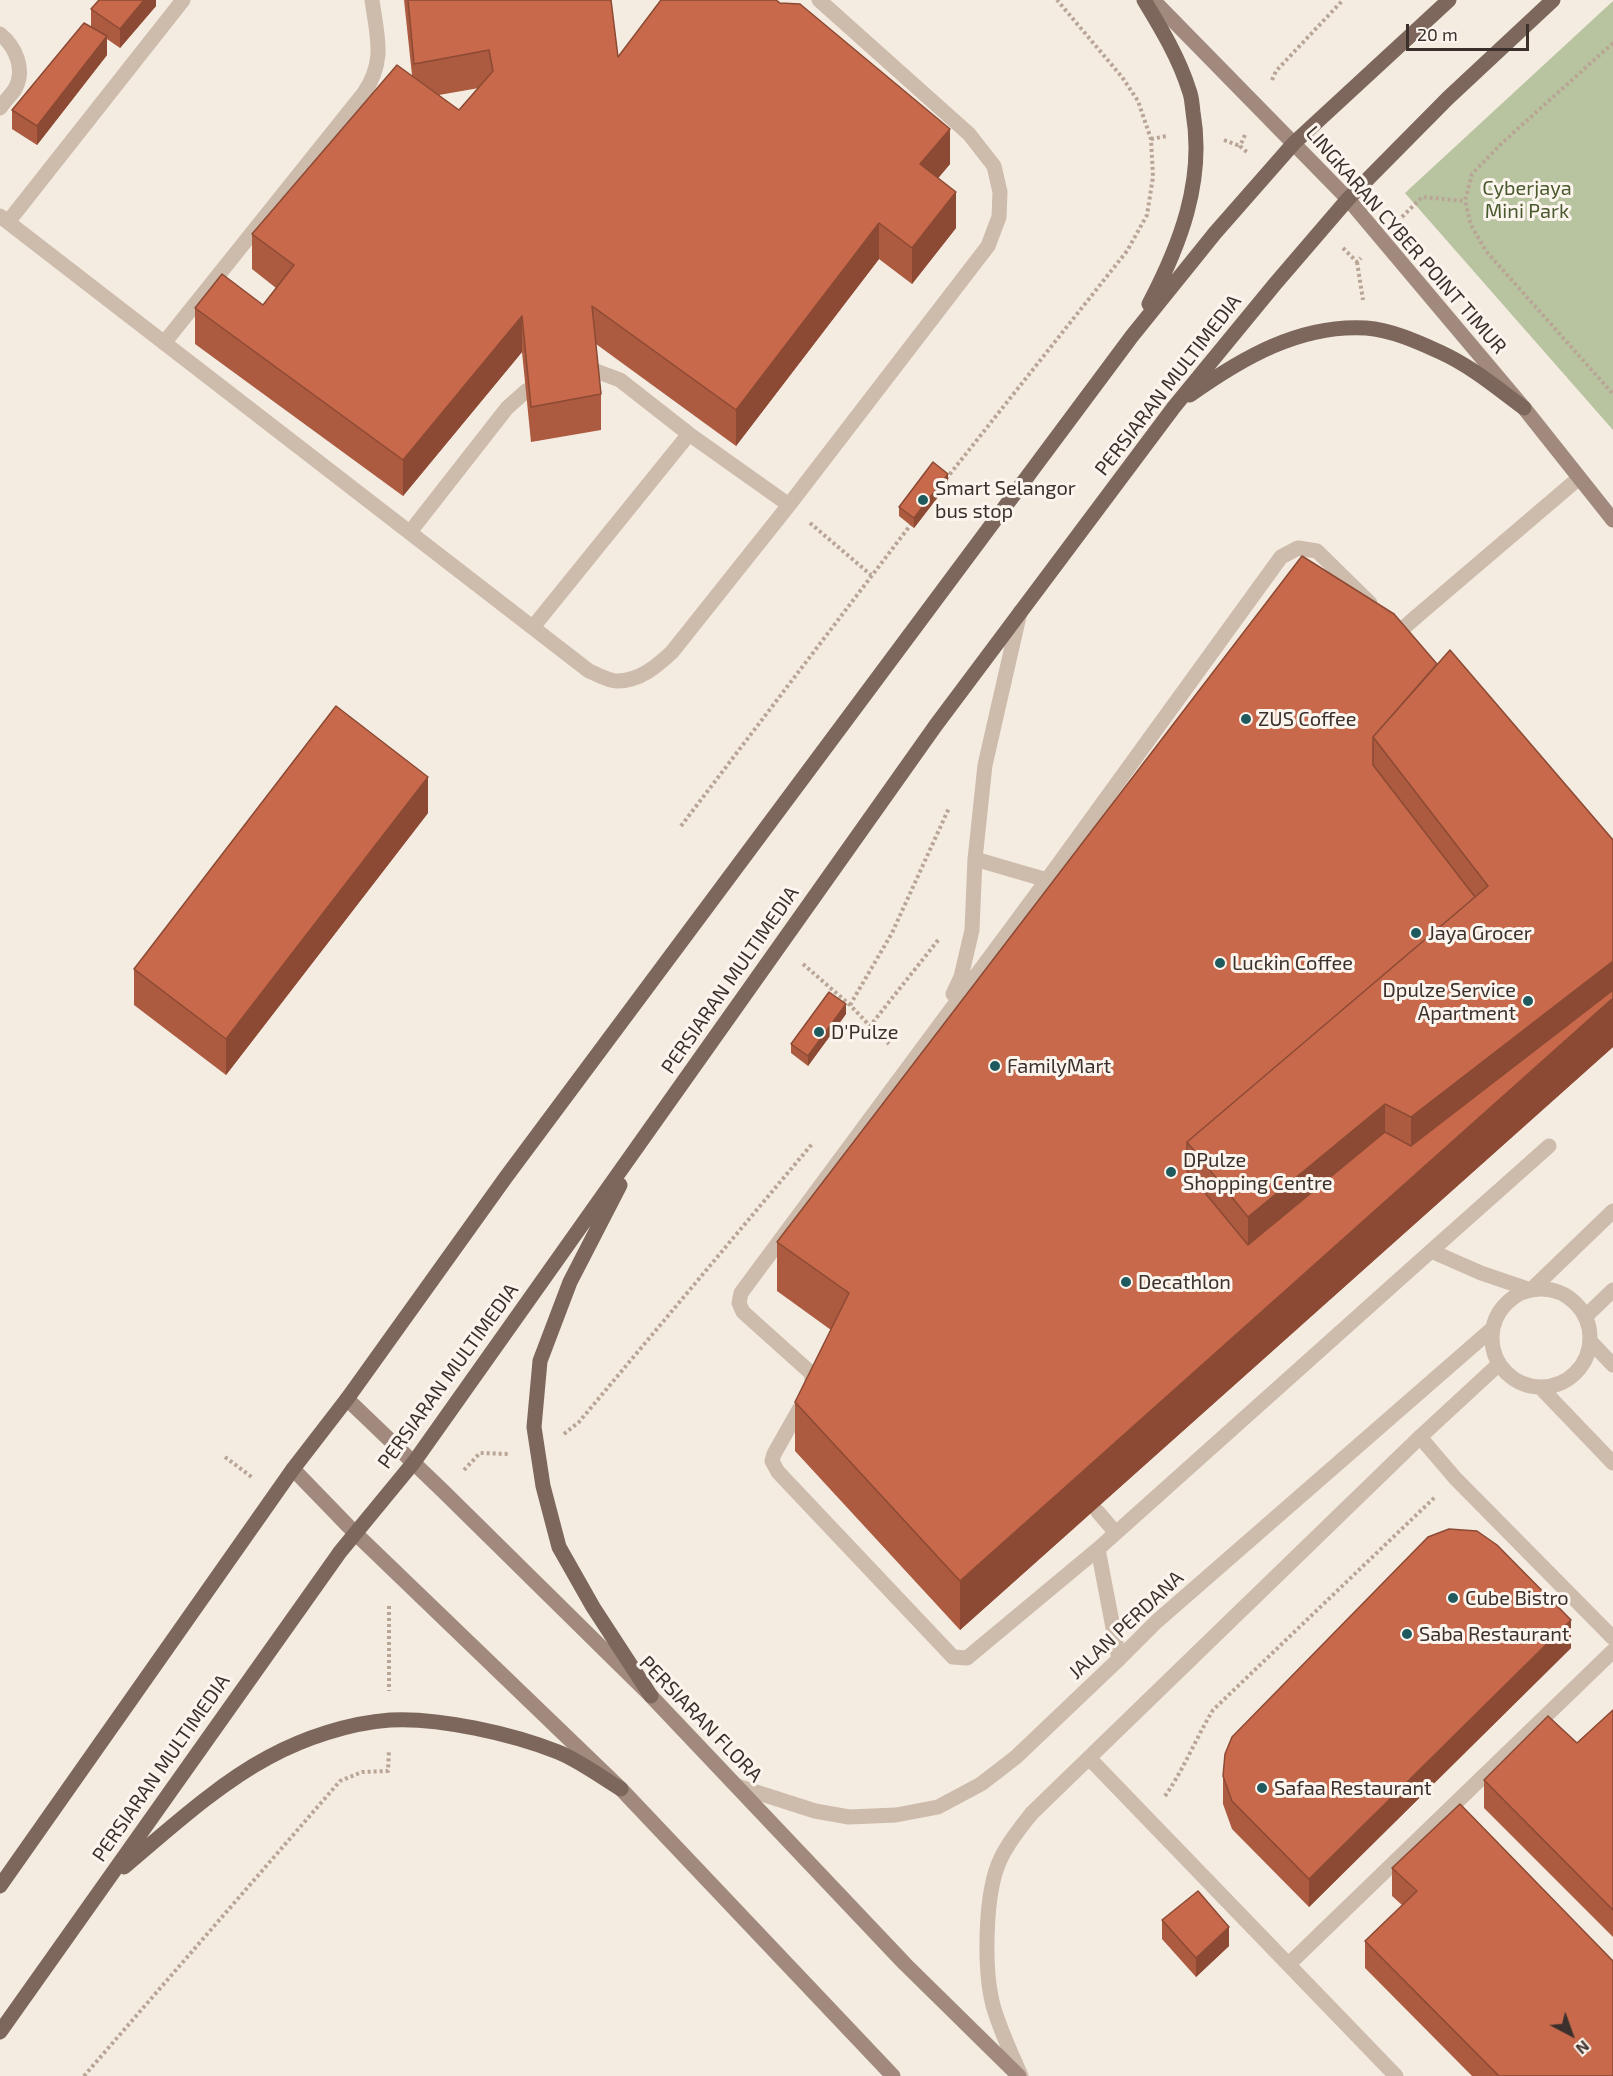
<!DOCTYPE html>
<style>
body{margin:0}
#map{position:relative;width:1613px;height:2076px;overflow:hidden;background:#f4ebe1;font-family:"Exo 2",sans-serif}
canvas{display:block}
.north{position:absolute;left:1541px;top:2004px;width:60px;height:60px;-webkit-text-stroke:4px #fbf5ee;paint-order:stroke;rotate:139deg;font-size:16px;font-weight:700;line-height:24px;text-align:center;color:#3b302b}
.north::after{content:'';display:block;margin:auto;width:21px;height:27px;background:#3b302b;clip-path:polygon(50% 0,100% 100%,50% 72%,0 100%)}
.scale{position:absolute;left:1406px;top:24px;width:123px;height:27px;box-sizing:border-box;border:3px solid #3b302b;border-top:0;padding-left:8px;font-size:18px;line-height:21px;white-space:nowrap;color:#3b302b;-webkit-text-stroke:4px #fbf5ee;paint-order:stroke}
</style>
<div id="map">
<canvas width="1613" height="2076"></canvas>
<div class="north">N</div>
<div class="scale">20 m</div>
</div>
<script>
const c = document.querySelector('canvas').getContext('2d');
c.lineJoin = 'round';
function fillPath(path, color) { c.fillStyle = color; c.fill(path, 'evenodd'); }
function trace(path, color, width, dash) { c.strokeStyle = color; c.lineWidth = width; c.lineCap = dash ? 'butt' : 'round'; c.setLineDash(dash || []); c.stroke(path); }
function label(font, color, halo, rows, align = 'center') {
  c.font = font + ' "Exo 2",sans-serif'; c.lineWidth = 6; c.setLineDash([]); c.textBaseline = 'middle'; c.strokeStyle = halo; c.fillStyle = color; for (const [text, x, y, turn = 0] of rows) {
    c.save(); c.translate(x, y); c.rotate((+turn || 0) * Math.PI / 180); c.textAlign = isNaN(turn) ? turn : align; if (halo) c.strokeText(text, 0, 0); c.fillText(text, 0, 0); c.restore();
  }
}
fillPath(new Path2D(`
 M1613,1V430L1405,193Z`), '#b8c4a0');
trace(new Path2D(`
 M1613,43L1502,143L1472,174L1465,201L1471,225L1486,251L1613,394
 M1272,80L1276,71L1343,0
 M1245,135L1240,146L1248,153
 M1151,139L1167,136
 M1224,140L1240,146
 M1402,217L1422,197L1465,201
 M1343,248L1357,262L1361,258
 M1357,262L1363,300
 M946,479L1127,251L1147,215L1153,177L1151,139L1138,101L1122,77L1057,0
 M810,523L871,575
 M681,826L912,523
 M803,964L850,1005L870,1026L939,939
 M850,1005L892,933L949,808
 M870,1026L889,1044
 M564,1434L579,1422L812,1144
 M225,1457L253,1478
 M464,1470L480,1453L509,1454
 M389,1606V1691
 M1165,1796C1184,1769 1196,1738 1213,1710L1435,1497
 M84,2076L340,1781L362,1772L388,1771L389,1750`), '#b9a596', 4, [3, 3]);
trace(new Path2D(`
 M0,34C15,46 26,69 15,89C11,95 5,101 0,108
 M0,216L589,671C597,674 608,681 617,681C640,681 657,666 672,652L789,505L988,246L999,217L1000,192L994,166L969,134L819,0
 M8,222L183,0
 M164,343L364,93C386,60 377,37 372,0
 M580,374L596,371L620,380L689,434L789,505
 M410,532L507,408L526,391L545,382
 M1370,603L1317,551L1298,548L1281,557L1047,880L741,1293L739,1303L743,1312L811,1373L813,1385L774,1454L772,1461L778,1472L953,1657L967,1658L1098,1549L1431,1251L1481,1273L1531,1290
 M1416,617L1579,478
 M533,627L689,434
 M975,859L1047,880
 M953,994L961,977L972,930L975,859L985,765L1020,612
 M1431,1251L1549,1146
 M1420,1437L1455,1478L1613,1638
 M1098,1512L1115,1532
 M1098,1549L1119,1659
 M1089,1758L1396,2076
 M1289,1964L1613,1651`), '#cdbbac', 15);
trace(new Path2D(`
 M1492 1338a49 49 0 1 1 98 0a49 49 0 1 1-98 0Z
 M1531,1290L1613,1211
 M1585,1317L1613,1290
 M1590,1341L1613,1365
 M1540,1387L1613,1463
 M737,1786L815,1811L849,1817L896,1815L938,1807L981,1784L1016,1757L1119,1659L1156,1622L1492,1329
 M1021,2076C1012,2055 1002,2034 995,2012C983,1976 984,1892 1001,1858C1009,1841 1021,1827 1032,1813L1420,1437L1499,1364`), '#cdbbac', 15);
trace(new Path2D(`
 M1153,0L1348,199L1524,408L1613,520
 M347,1399L443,1491L651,1696L905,1964L1019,2076
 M293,1469L354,1532L621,1789L893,2076`), '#a18a7d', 15);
trace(new Path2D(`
 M1144,0C1161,28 1179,58 1189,90C1192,97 1192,105 1193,112C1205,181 1180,245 1149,304
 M1190,395C1242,358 1300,324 1366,328C1392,330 1418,342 1440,352C1471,366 1497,388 1524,408
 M620,1185L570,1282L540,1361L534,1427L543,1486L559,1547L593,1607L651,1696
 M124,1867C168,1830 218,1784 269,1757C304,1738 349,1723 390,1720C438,1717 513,1734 558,1752C580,1761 601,1777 621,1789
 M0,1886L293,1469L347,1399L506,1177L1132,336L1215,233L1294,143L1449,0
 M0,2032L340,1552L414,1462L936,725L1174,407L1275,284L1348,199L1448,98L1553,0`), '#7d675c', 15);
trace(new Path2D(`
 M1391,639L1416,617`), '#cdbbac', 15);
fillPath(new Path2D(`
 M156,0V6L120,48L107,39V55L37,145L12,129V110L91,27V9Z
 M404,0H611L618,57L950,164L938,178L956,228L912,284L879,259L736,446L596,344L601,394V430L531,442L522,352L403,496L195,344V308L263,305L276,288L252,269V234L412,75ZM479,88L459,110L439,95Z
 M948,484L914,528L899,516V507Z
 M1302,556L1613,1047L960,1630L795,1451V1402L831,1330L777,1291V1242Z
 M428,813L226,1075L134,1005V969Z
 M846,1014L808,1066L791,1053V1044Z
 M1571,1648L1309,1907L1232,1829L1223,1804V1776Z
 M1613,1710V1937L1484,1808V1780L1577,1743Z
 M1392,1868L1613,2076H1472L1365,1968V1941L1402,1905L1392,1896Z
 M1162,1920L1229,1946L1196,1977L1162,1939Z`), '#ac5a40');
fillPath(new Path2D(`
 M144,0H156V6L120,48V29Z
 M107,36V55L37,145V126Z
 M950,129V164L920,200V164Z
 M956,192V228L912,284V248Z
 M879,223V259L736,446V410Z
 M522,316V352L403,496V460Z
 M948,474V484L914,528V518Z
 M428,777V813L226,1075V1039Z
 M1613,961V1047L960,1630V1581L1411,1178V1117Z
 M846,1004V1014L808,1066V1056Z
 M1385,1104V1181L1248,1295V1217Z
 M1571,1620V1648L1309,1907V1879Z
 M1229,1927V1946L1196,1977V1958Z`), '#8c4a34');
const building = new Path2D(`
 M99,0H144L120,29L91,9Z
 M408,0H611L618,57L661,0H776L780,3L800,4L950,129L920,164L956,192L912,248L879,223L736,410L592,306L601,394L531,407L522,316L403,460L195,308L222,274L263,305L294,265L252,234L397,65L459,110L493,71L489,50L414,64Z
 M84,23L107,36L37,126L12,110Z
 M933,462L948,474L914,518L899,507Z
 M1302,556L1394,614L1437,664L1373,737V765L1475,897L1187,1142V1171L1248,1245L1385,1132L1411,1146L1613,990V998L960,1581L795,1402L849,1293L777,1242Z
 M1450,650L1613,840V961L1411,1117L1385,1104L1248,1217L1187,1142L1488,886L1373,737Z
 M336,706L428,777L226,1039L134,969Z
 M829,992L846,1004L808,1056L791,1044Z
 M1449,1529L1477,1531L1497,1545L1571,1620L1309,1879L1232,1801L1223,1776L1225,1754L1232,1737L1428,1537Z
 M1613,1710V1910L1484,1780L1548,1716L1577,1743Z
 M1460,1804L1613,1961V2076H1499L1365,1941L1417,1891L1392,1868Z
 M1198,1891L1229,1927L1196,1958L1162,1920Z`);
fillPath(building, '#c8694b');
trace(building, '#8c4a34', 1.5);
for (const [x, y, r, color] of [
 [923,500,6,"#1f5a5e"],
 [1246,719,6,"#1f5a5e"],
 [1416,933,6,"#1f5a5e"],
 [1220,963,6,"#1f5a5e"],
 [1528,1001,6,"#1f5a5e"],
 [819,1032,6,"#1f5a5e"],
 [995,1066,6,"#1f5a5e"],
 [1171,1172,6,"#1f5a5e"],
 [1126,1282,6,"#1f5a5e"],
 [1453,1598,6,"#1f5a5e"],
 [1407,1634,6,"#1f5a5e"],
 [1262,1788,6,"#1f5a5e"]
]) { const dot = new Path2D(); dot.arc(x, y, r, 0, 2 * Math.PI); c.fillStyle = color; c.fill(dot); trace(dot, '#fbf5ee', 2); }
label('20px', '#4a5a2e', '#fbf5ee', [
 ["Cyberjaya",1527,188],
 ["Mini Park",1527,211]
]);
label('20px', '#3b302b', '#fbf5ee', [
 ["LINGKARAN CYBER POINT TIMUR",1406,240,49],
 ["PERSIARAN MULTIMEDIA",1168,385,-52],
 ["PERSIARAN MULTIMEDIA",730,980,-55],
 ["PERSIARAN MULTIMEDIA",448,1376,-54],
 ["JALAN PERDANA",1126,1625,-43],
 ["PERSIARAN FLORA",701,1719,46],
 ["PERSIARAN MULTIMEDIA",161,1768,-55]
]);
label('20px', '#3b302b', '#fbf5ee', [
 ["Smart Selangor",935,488],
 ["bus stop",935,511],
 ["ZUS Coffee",1258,719],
 ["Jaya Grocer",1428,933],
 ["Luckin Coffee",1232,963],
 ["Dpulze Service",1516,990,"right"],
 ["Apartment",1516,1013,"right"],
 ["D'Pulze",831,1032],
 ["FamilyMart",1007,1066],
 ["DPulze",1183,1160],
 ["Shopping Centre",1183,1183],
 ["Decathlon",1138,1282],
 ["Cube Bistro",1465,1598],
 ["Saba Restaurant",1419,1634],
 ["Safaa Restaurant",1274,1788]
], 'left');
</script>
